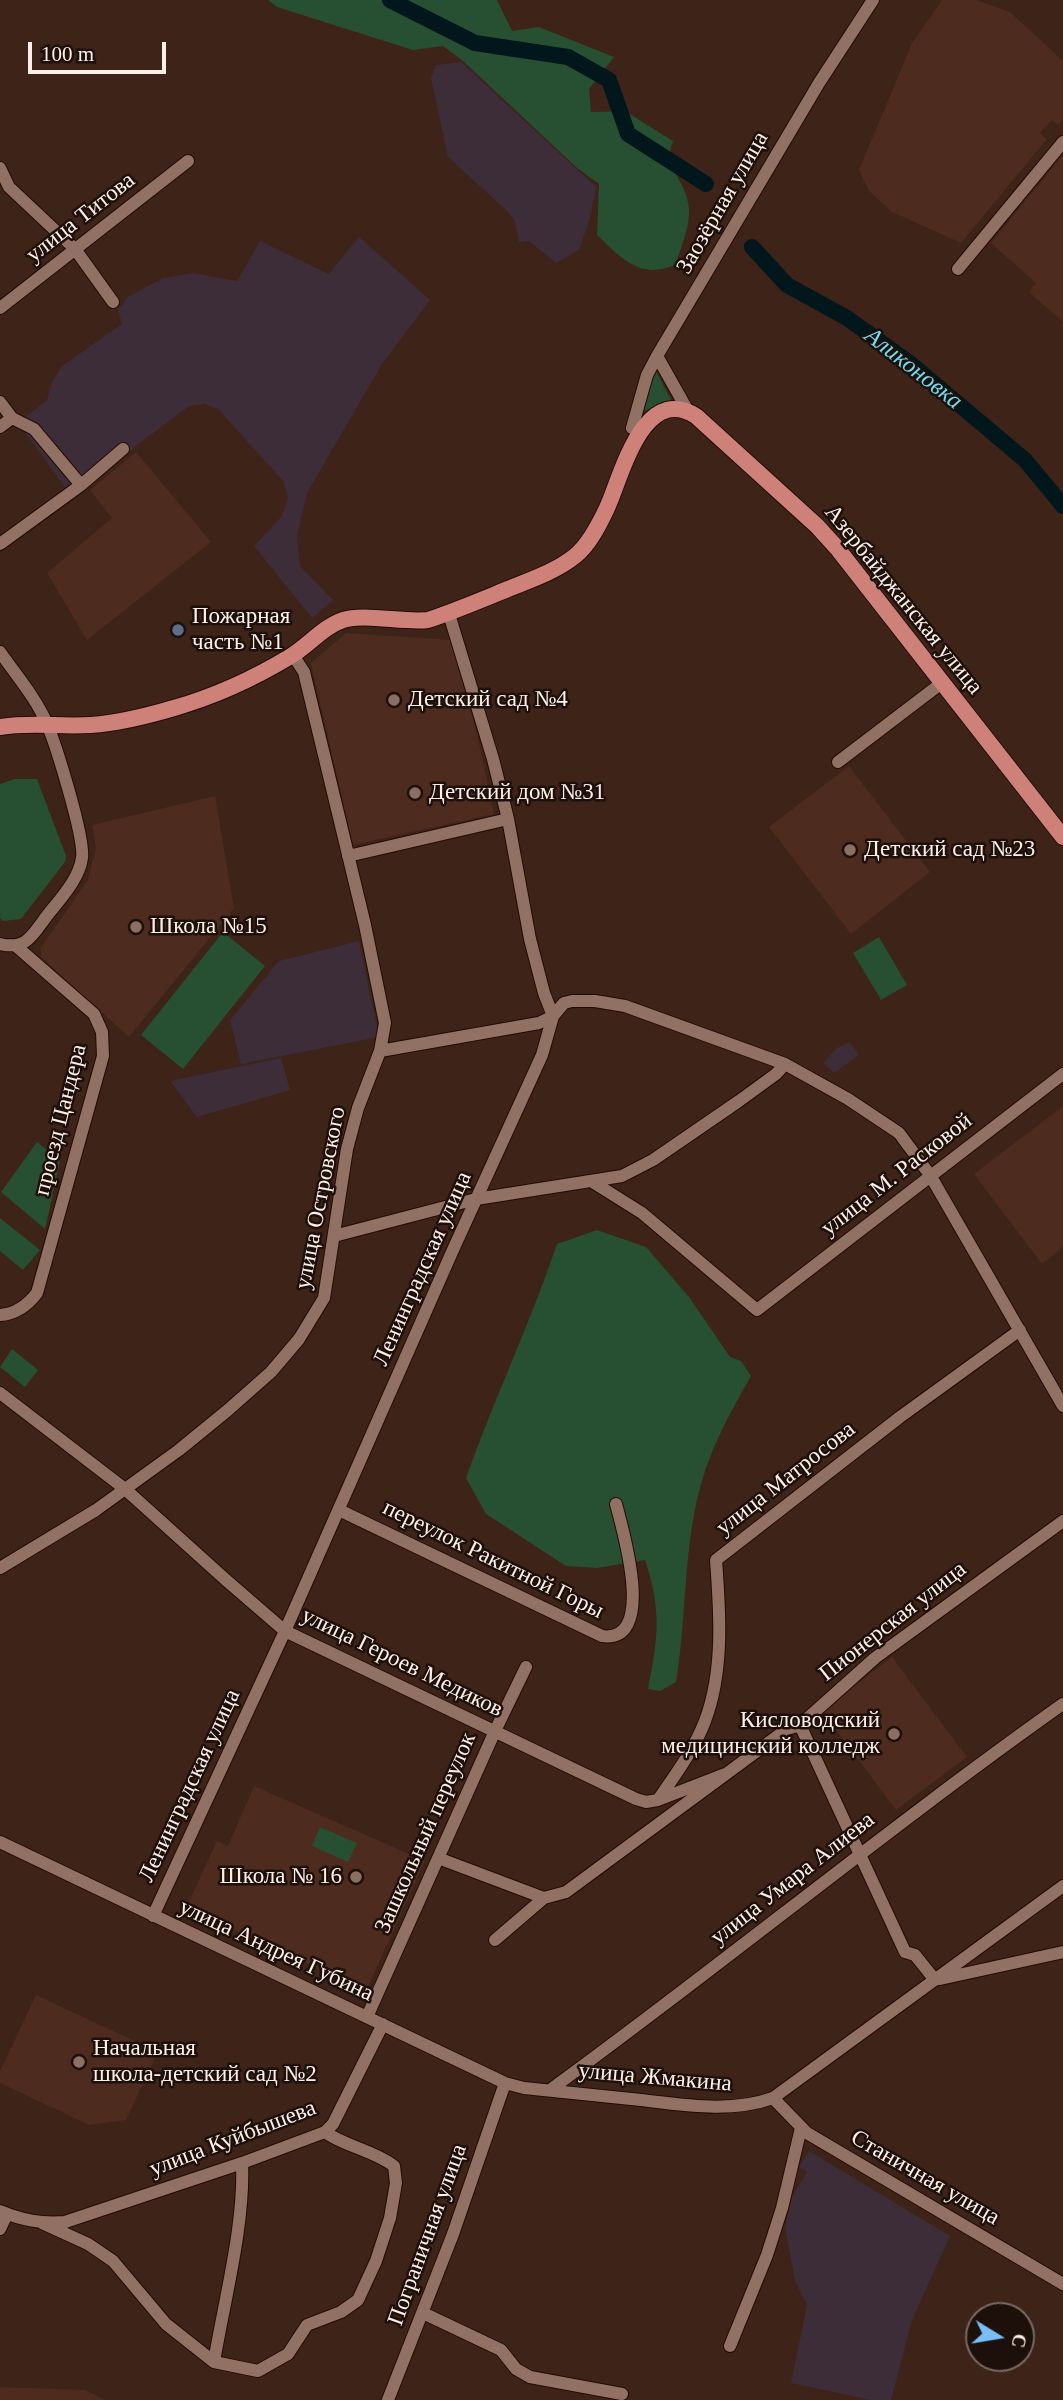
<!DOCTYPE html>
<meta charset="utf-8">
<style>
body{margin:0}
#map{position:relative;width:1063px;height:2400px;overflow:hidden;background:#3e2318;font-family:Georgia,serif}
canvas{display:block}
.north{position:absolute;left:965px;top:2302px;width:70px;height:70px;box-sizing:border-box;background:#1d100b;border:2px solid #776964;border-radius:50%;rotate:101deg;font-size:19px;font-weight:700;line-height:28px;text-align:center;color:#feefe9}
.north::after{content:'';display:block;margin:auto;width:24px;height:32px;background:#78bff7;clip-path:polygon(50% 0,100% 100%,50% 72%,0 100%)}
.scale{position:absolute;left:28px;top:42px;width:138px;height:32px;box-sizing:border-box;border:4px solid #feefe9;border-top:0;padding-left:9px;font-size:21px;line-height:24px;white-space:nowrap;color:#feefe9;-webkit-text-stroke:5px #1d100b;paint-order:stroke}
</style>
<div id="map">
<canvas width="1063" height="2400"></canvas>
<div class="north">С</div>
<div class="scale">100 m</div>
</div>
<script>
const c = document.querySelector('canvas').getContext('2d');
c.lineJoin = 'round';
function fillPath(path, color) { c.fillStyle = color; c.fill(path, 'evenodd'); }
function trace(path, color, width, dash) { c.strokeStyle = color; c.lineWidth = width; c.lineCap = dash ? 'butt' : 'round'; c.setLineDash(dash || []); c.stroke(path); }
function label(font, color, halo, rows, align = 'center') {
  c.font = font + ' Georgia,serif'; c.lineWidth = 5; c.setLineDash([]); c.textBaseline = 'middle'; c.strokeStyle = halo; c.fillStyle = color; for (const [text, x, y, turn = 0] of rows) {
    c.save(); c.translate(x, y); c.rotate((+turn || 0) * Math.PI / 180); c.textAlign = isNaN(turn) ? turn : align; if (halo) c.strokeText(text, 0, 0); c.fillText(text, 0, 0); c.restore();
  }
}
fillPath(new Path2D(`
 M942,0H976L1010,12L1063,61V119L1058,125L1052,120L1040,133L1047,139L961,243L892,212L869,191L859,170L912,43Z
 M1063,155V322L1029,292L1036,283L991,243Z
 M136,452L211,542L87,640L47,573L112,518L90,490Z
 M346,633L451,640L478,738L494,814L353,845L311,663Z
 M849,766L930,872L851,934L769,827Z
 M215,796L234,908L129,1037L41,957V947L88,880L96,847L92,825Z
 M1063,1106V1247L1042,1264L974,1174Z
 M892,1657L967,1757L896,1810L822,1711Z
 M254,1786L425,1861L366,1991L186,1908L217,1841L228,1846Z
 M36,1995L158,2052L126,2120L89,2125L0,2083V2071Z
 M0,2387L85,2390L105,2400H0Z`), '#4d2b1e');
fillPath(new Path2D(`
 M461,62L596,187L589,221L579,250L556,263L529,241L519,242L515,221L507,211L448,157L431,78L436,65Z
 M359,237L430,300L382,364L307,493L297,536L300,566L333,600L312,618L254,546L282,516L288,498L284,482L218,409L205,404L189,406L133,448L74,499L18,423L47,400L52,382L62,366L122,324L118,310L128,297L163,278L193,273L237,281L260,241L329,274Z
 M359,941L379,1037L241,1064L230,1020L279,961Z
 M850,1042L859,1055L834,1073L823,1063L837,1048Z
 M281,1058L290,1090L197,1117L170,1081Z
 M809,2151L950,2236L912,2320L891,2400H871L791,2383L807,2305L795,2281L785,2227L793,2195L807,2172L799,2167Z`), '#3d2d38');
fillPath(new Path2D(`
 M268,0H497L512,31L539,27L614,57L589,89L591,112L625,111L673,141L667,160C697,206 693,213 676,264C641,281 621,258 597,235L599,184L576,167L463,61L443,46L413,50L277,7Z
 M656,371L671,400L644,411L652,373Z
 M15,779H37L66,856L65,862L21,919L3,921L0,918V784Z
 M223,932L265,966L183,1069L141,1035Z
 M879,937L907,985L881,1000L853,953Z
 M37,1142L60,1161L45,1229L1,1192Z
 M0,1218L40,1250L23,1270L0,1251Z
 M597,1230L646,1247L689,1297L730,1357L741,1361L751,1376C731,1411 712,1445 701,1484C683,1548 687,1617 676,1682L660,1691L648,1689C658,1637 662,1612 645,1560L597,1568L566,1566L486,1514L466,1478C494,1399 530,1324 557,1244Z
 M12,1349L38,1370L25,1387L0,1367Z
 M320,1827L357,1843L348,1862L312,1846Z`), '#274f31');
trace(new Path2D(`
 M390,0L475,43L568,57L609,80L628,134L706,184
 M752,247L787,285L847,318L911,364L1025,460L1063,506`), '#02171c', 16);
const minor = new Path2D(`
 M0,168L9,187L75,249L113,302
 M958,269L1063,142
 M0,308L188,161
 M657,356L688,411
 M0,402L12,418L34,429L81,485
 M0,427L12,418
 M640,432L632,428L647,375L657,356L819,83L873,0
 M0,544L81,485L123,449
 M0,652C16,675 36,698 47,724C56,745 85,838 82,858C79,880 59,900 46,917C32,936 26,950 0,944
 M838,762L943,682
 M348,856L508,819
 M553,1016L564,1003L572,1001H595L625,1006L785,1064L848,1099L899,1133L930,1175L1063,1406
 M380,1051L539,1023L553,1016
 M591,1181L642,1213L757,1310L1063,1074
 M334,1236L476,1199L622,1176L653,1160L739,1101L776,1074L785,1064
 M0,1315C16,1314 27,1306 37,1293L103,1056L102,1032L94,1014L16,946
 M0,1393L125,1489L226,1580L285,1631L636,1799L646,1802L658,1800L725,1774
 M339,1510L602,1636C657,1644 623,1531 616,1504
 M0,1568L96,1510L179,1450L228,1410L271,1372L299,1339L324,1298L347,1149L358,1108L380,1051L385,1023L365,925L304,672L293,655
 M800,1725L905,1952L915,1955L935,1980
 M658,1800C675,1775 694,1750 705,1721C724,1671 720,1613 716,1560L900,1417L1020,1330
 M0,1842L505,2083L524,2088C563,2092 602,2096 641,2100C685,2105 731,2113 773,2098L1063,1886
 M438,1858L544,1898
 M153,1916L285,1631L452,1252L542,1055L553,1016L544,993L530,939L508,819L493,759L449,614
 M495,1940L544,1898L566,1892L787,1729L800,1725L875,1658L1063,1521
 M940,1979L1063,1952
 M367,2017L495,1731L526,1667
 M550,2090C723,1964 888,1828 1063,1704
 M773,2098L807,2133L1063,2284
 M0,2211C22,2220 41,2224 65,2222L242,2163L325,2132L333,2124L383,2024
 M42,2223L88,2244L113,2261L166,2324L214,2362L258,2371L288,2354L307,2325L341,2312L358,2300L376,2261L390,2218L396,2183L394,2166C373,2150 346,2147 325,2132
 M0,2229L7,2214
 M423,2313L501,2350L516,2369L530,2377L622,2394
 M730,2346L767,2255L782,2208L801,2128
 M214,2362C224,2302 245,2223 242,2163
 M388,2400L453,2234L505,2083`);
const major = new Path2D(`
 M0,727C30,722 60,727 91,725C119,723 147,716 174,708C216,696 253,679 291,656C309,645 323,627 343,620C364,613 404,623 428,620C455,611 481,600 508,589C530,580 555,572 575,556C589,545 599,525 607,508C622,475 643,383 696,416L817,526L837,548L1063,837`);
trace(minor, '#240b03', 14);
trace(major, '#240b03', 18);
trace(minor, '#927165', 12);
trace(major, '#cd8179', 16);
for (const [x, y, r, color] of [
 [178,630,7,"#5c6f8a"],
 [394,700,7,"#8d6e63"],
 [415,793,7,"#8d6e63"],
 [850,850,7,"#8d6e63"],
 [136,927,7,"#8d6e63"],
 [894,1734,7,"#8d6e63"],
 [356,1877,7,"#8d6e63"],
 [79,2062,7,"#8d6e63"]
]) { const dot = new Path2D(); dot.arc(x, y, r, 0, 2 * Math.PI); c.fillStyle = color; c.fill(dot); trace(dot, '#1d100b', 2.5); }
label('23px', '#feefe9', '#1d100b', [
 ["Заозёрная улица",723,203,-60],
 ["улица Титова",81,218,-38],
 ["Азербайджанская улица",903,600,51],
 ["проезд Цандера",61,1120,-76],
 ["улица М. Расковой",897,1175,-38],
 ["улица Островского",321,1198,-79],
 ["Ленинградская улица",423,1269,-66],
 ["улица Матросова",786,1479,-38],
 ["переулок Ракитной Горы",493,1560,26],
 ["Пионерская улица",893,1622,-38],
 ["улица Героев Медиков",402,1663,26],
 ["Ленинградская улица",190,1786,-65],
 ["Зашкольный переулок",426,1833,-66],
 ["улица Умара Алиева",793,1879,-38],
 ["улица Андрея Губина",276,1951,25],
 ["улица Жмакина",655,2078,5],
 ["улица Куйбышева",233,2139,-21],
 ["Станичная улица",925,2178,30],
 ["Пограничная улица",428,2235,-70]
]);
label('23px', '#feefe9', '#1d100b', [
 ["Пожарная",192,617],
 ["часть №1",192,643],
 ["Детский сад №4",408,700],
 ["Детский дом №31",429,793],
 ["Детский сад №23",864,850],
 ["Школа №15",150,927],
 ["Кисловодский",880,1721,"right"],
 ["медицинский колледж",880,1747,"right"],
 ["Школа № 16",342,1877,"right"],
 ["Начальная",93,2049],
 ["школа-детский сад №2",93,2075]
], 'left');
label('italic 24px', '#6fdcf3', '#1d100b', [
 ["Аликоновка",913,369,38]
]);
</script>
